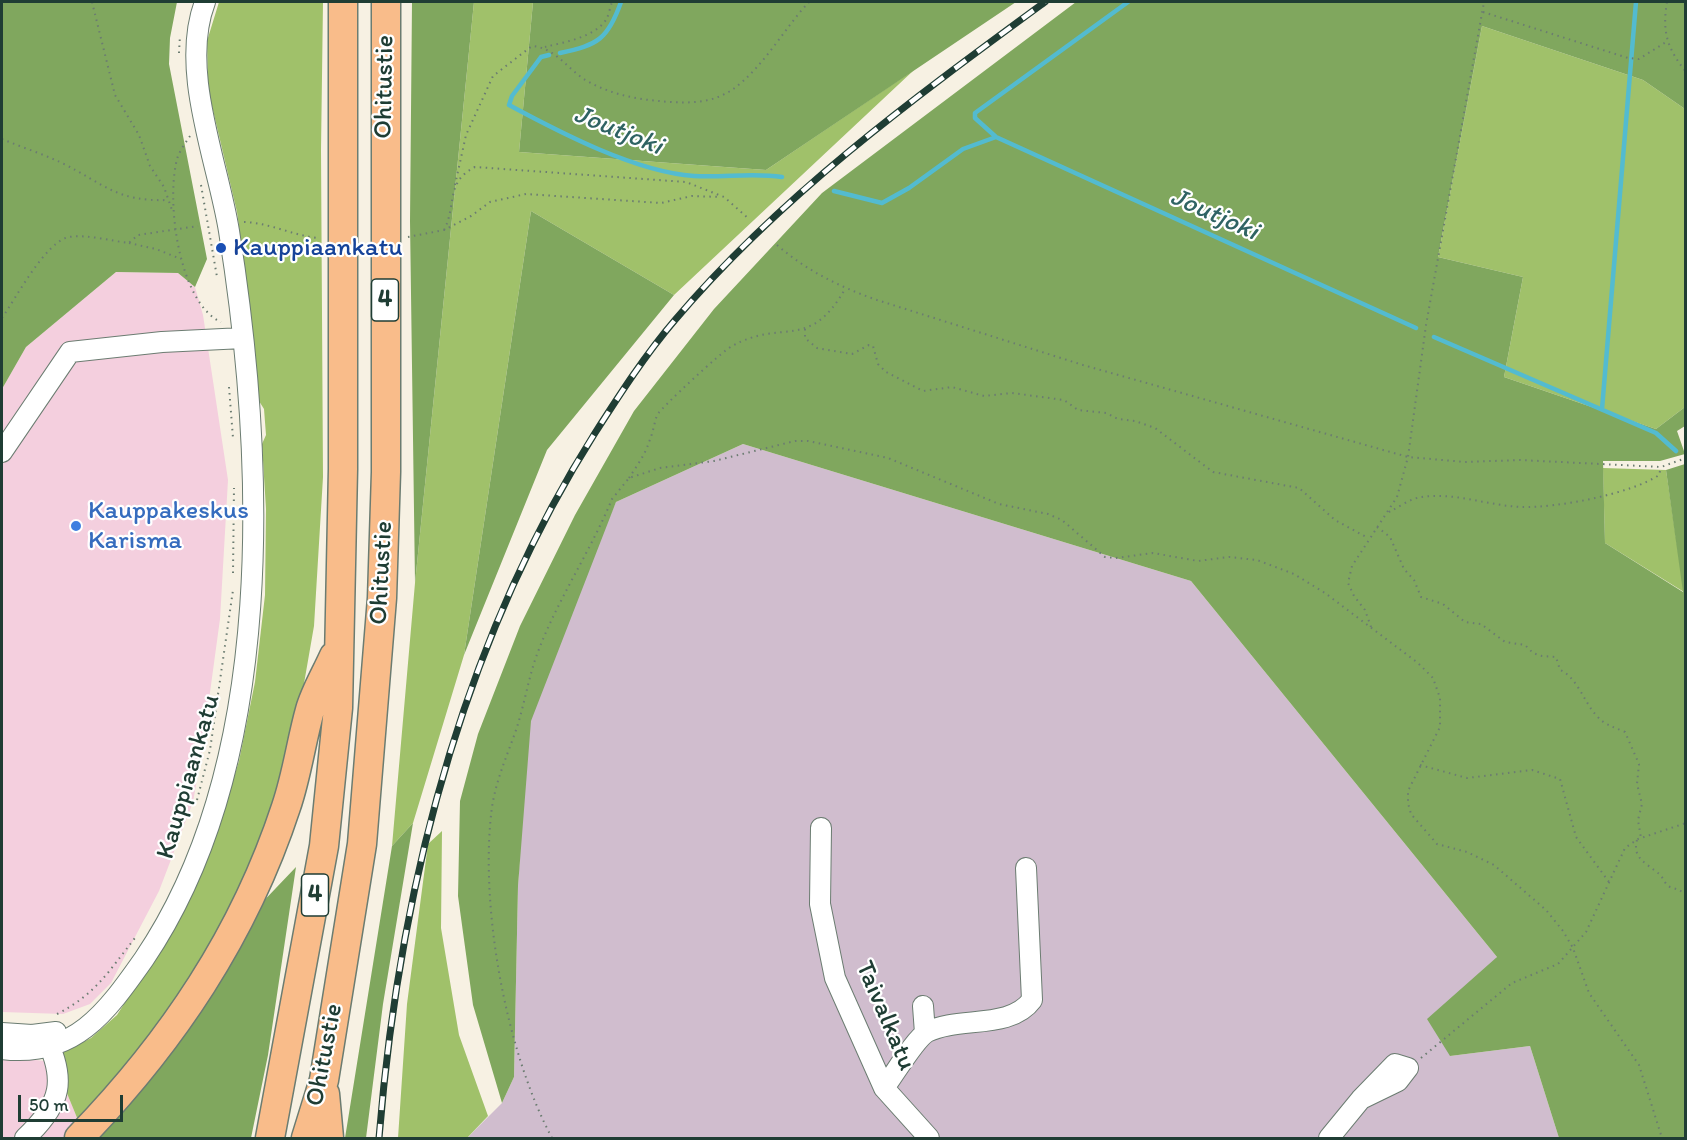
<!DOCTYPE html>
<style>
body{margin:0}
#map{position:relative;width:1687px;height:1140px;overflow:hidden;background:#f7f1e3;font-family:Itim,sans-serif}
canvas{display:block}
.frame{position:absolute;inset:0;border:3px solid #1f3d34;pointer-events:none}
.scale{position:absolute;left:18px;top:1095px;width:105px;height:27px;box-sizing:border-box;border:3px solid #1f3d34;border-top:0;padding-left:8px;font-size:18px;line-height:21px;white-space:nowrap;color:#1f3d34;-webkit-text-stroke:4px #fff;paint-order:stroke}
</style>
<div id="map">
<canvas width="1687" height="1140"></canvas>
<div class="frame"></div>
<div class="scale">50 m</div>
</div>
<script>
const c = document.querySelector('canvas').getContext('2d');
c.lineJoin = 'round';
function fillPath(path, color) { c.fillStyle = color; c.fill(path, 'evenodd'); }
function trace(path, color, width, dash) { c.strokeStyle = color; c.lineWidth = width; c.lineCap = dash ? 'butt' : 'round'; c.setLineDash(dash || []); c.stroke(path); }
function label(font, color, halo, rows, align = 'center') {
  c.font = font + ' Itim,sans-serif'; c.lineWidth = 4.5; c.setLineDash([]); c.textBaseline = 'middle'; c.strokeStyle = halo; c.fillStyle = color; for (const [text, x, y, turn = 0] of rows) {
    c.save(); c.translate(x, y); c.rotate((+turn || 0) * Math.PI / 180); c.textAlign = isNaN(turn) ? turn : align; if (halo) c.strokeText(text, 0, 0); c.fillText(text, 0, 0); c.restore();
  }
}
fillPath(new Path2D(`
 M116,272L178,273L195,287L203,315L228,480L220,619L202,751L193,802L159,891L111,983L90,1004L63,1014L2,1012V389L26,347Z
 M64,1052V1086L80,1125L64,1138H2V1056L44,1061Z`), '#f4cfde');
fillPath(new Path2D(`
 M743,444L1191,581L1497,957L1450,1056L1530,1046L1559,1138H467L502,1103L514,1077L518,886L529,701L616,502Z`), '#d0bdce');
fillPath(new Path2D(`
 M219,2H323L321,150L323,477L314,626L294,741L256,859L198,972L80,1125L64,1086V1052L91,1038L117,1015L188,903L212,848L239,761L255,682L265,595L266,509L262,444L266,435L264,409L259,401L247,285L237,212L208,89L207,41Z
 M474,2H533L519,152L766,170L914,70L674,295L531,211L464,655L413,823L392,846L415,583Z
 M1482,26L1643,80L1685,109V407L1656,429L1504,377L1523,277L1438,257Z
 M1603,468L1666,470L1684,592L1605,543Z
 M442,831L441,928L459,1035L488,1116L467,1138H398L407,1004L428,844Z`), '#a0c16a');
fillPath(new Path2D(`
 M2,2H177L170,38L169,64L207,259L195,287L178,273L116,272L26,347L2,389Z
 M412,2H474L415,583L410,221Z
 M533,2H1016L766,170L519,152Z
 M1076,2H1685V109L1643,80L1482,26L1438,257L1523,277L1504,377L1656,429L1685,407V426L1677,431L1685,454L1660,461H1603L1605,543L1683,592L1666,470L1685,464V1138H1559L1530,1046L1450,1056L1427,1019L1497,957L1191,581L743,444L616,502L531,721L518,886L514,1077L502,1103L473,1005L458,896L460,801L478,734L520,626L575,515L634,411L714,309L822,193Z
 M531,211L674,295L547,450L464,655Z
 M413,823L383,1004L366,1138H345L392,846Z
 M296,867L268,1055L251,1138H92L255,910Z`), '#80a75e');
trace(new Path2D(`
 M1128,2L975,113V118L996,137L1416,328
 M560,53C598,45 608,39 621,2
 M549,55L541,57L512,96L509,105C561,133 636,172 694,176C724,178 752,172 782,177
 M834,191L882,203L909,188L963,149L996,137
 M1434,337L1656,433L1676,451
 M1602,409L1636,2`), '#53bbd0', 4.5);
const minor = new Path2D(`
 M2,452L70,352L162,342L243,338
 M821,828L820,904L835,978L884,1088L929,1138
 M923,1006L925,1033
 M2,1033L32,1035L56,1032
 M2,1049C74,1058 106,1013 144,959C278,761 265,458 229,231C218,162 179,70 205,2
 M884,1088C894,1075 915,1039 927,1032C959,1016 1010,1030 1032,1000L1026,868
 M25,1138C62,1104 67,1079 44,1034
 M1329,1138L1361,1099L1395,1064L1408,1068L1398,1081L1361,1099`);
const highway = new Path2D(`
 M325,1094L329,1138
 M79,1138C172,1042 244,935 286,807C297,775 301,742 310,710C315,692 326,674 334,656
 M270,1138L324,846L338,708L343,469V2
 M306,1138L324,1080L362,844L382,598L386,472V2`);
trace(minor, '#6b7c71', 22);
trace(highway, '#6b7c71', 31);
trace(new Path2D(`
 M92,2L115,95L139,135L150,166L164,187L172,210
 M1667,2C1662,32 1667,48 1686,72
 M1483,12L1628,58L1639,59L1666,42
 M545,47C564,42 593,38 606,20C609,15 610,7 612,2
 M179,53L180,35
 M190,136C186,142 181,149 178,156C165,196 178,303 221,322
 M2,139C21,147 43,154 62,163C104,184 117,202 168,200
 M201,185L217,277
 M455,185L466,135L493,76L532,46C557,48 568,71 589,82C611,94 635,99 659,101C678,103 700,104 718,97C754,84 783,29 809,2
 M244,222C270,223 292,235 317,238
 M444,230C457,205 445,182 475,167L686,182L724,197L748,218
 M408,237L444,230L471,216L490,202L526,194L661,203L692,196L721,197
 M129,243L156,249L181,259
 M777,245C807,271 840,287 877,300L1083,365L1408,457L1465,462L1520,460L1661,467L1686,458
 M2,318C16,298 46,241 69,237C87,234 111,241 129,243L138,235L198,226
 M805,329V338L817,348L852,354L869,345L873,346L878,364L886,372L923,391L952,387L984,396L1012,393L1064,400L1078,410L1106,413L1118,419L1135,421L1155,428L1213,472L1299,488L1335,520L1368,538
 M229,387L233,438
 M629,478C636,467 645,455 649,442C653,433 654,424 657,415C662,407 721,352 732,346C783,318 809,352 845,289
 M1389,512C1399,507 1411,498 1422,497C1456,492 1489,506 1522,507C1556,508 1631,494 1659,475L1661,467
 M1377,527L1390,537L1404,569L1414,580L1421,597L1443,604L1465,622L1481,624L1505,642L1525,645L1533,653L1542,656L1556,657L1560,670C1577,677 1584,702 1596,715C1604,725 1614,727 1625,732L1639,764L1637,784L1642,804L1638,820L1641,838
 M233,573L234,488
 M1371,627L1365,610L1354,596L1348,583L1352,566L1397,497L1408,457L1426,325L1484,2
 M1420,765L1467,778L1532,770L1560,779L1576,837L1609,882
 M197,800L210,750L233,590
 M1637,840C1632,858 1646,863 1658,873C1663,876 1664,884 1670,887C1678,890 1680,889 1686,896
 M57,1014C96,994 108,972 135,938
 M1421,1058L1512,983L1558,964L1586,932L1625,848L1638,839L1686,823
 M552,1138C506,1052 479,905 492,807C496,781 506,758 515,733C523,710 527,686 534,663C553,606 589,555 612,499L629,478L660,468L714,461L795,441H808L888,458L999,504L1048,514L1062,520L1105,557L1116,558L1153,553L1198,561L1229,557L1257,560L1294,574L1325,593L1418,663L1433,678L1440,698V727L1408,791V803L1411,814L1437,844L1467,852L1494,865L1546,910L1563,931L1573,948L1589,993L1639,1065L1662,1138`), '#6b7c71', 2, [1.5, 4.5]);
trace(minor, '#fff', 20);
trace(highway, '#f9bc8a', 28);
const rail = new Path2D(`
 M379,1138C399,890 461,645 595,433C620,394 645,355 675,320C781,195 914,98 1045,2`);
trace(rail, '#1f3d34', 7);
trace(rail, '#fff', 4.5, [14]);
for (const [x, y, r, color] of [
 [221,248,6,"#1a4fb4"],
 [76,526,6,"#3f7fe0"]
]) { const dot = new Path2D(); dot.arc(x, y, r, 0, 2 * Math.PI); c.fillStyle = color; c.fill(dot); trace(dot, '#fff', 2); }
for (const [x, y, w] of [
 [385,300,27],
 [315,895,27]
]) { const box = new Path2D(); box.roundRect(x - w / 2, y - 21, w, 42, 4.5); c.fillStyle = '#fff'; c.fill(box); trace(box, '#1f3d34', 1.5); }
label('bold 24px', '#1f3d34', null, [
 ["4",385,300],
 ["4",315,895]
]);
label('26px', '#1f3d34', '#fff', [
 ["Ohitustie",385,87,-89],
 ["Ohitustie",382,573,-87],
 ["Kauppiaankatu",189,777,-74],
 ["Taivalkatu",885,1016,67],
 ["Ohitustie",325,1055,-79]
]);
label('26px', '#164399', '#fff', [
 ["Kauppiaankatu",233,248]
], 'left');
label('26px', '#366cbe', '#fff', [
 ["Kauppakeskus",88,511],
 ["Karisma",88,541]
], 'left');
label('italic 27px', '#2f6363', '#fff', [
 ["Joutjoki",618,131,22],
 ["Joutjoki",1214,215,24]
]);
</script>
